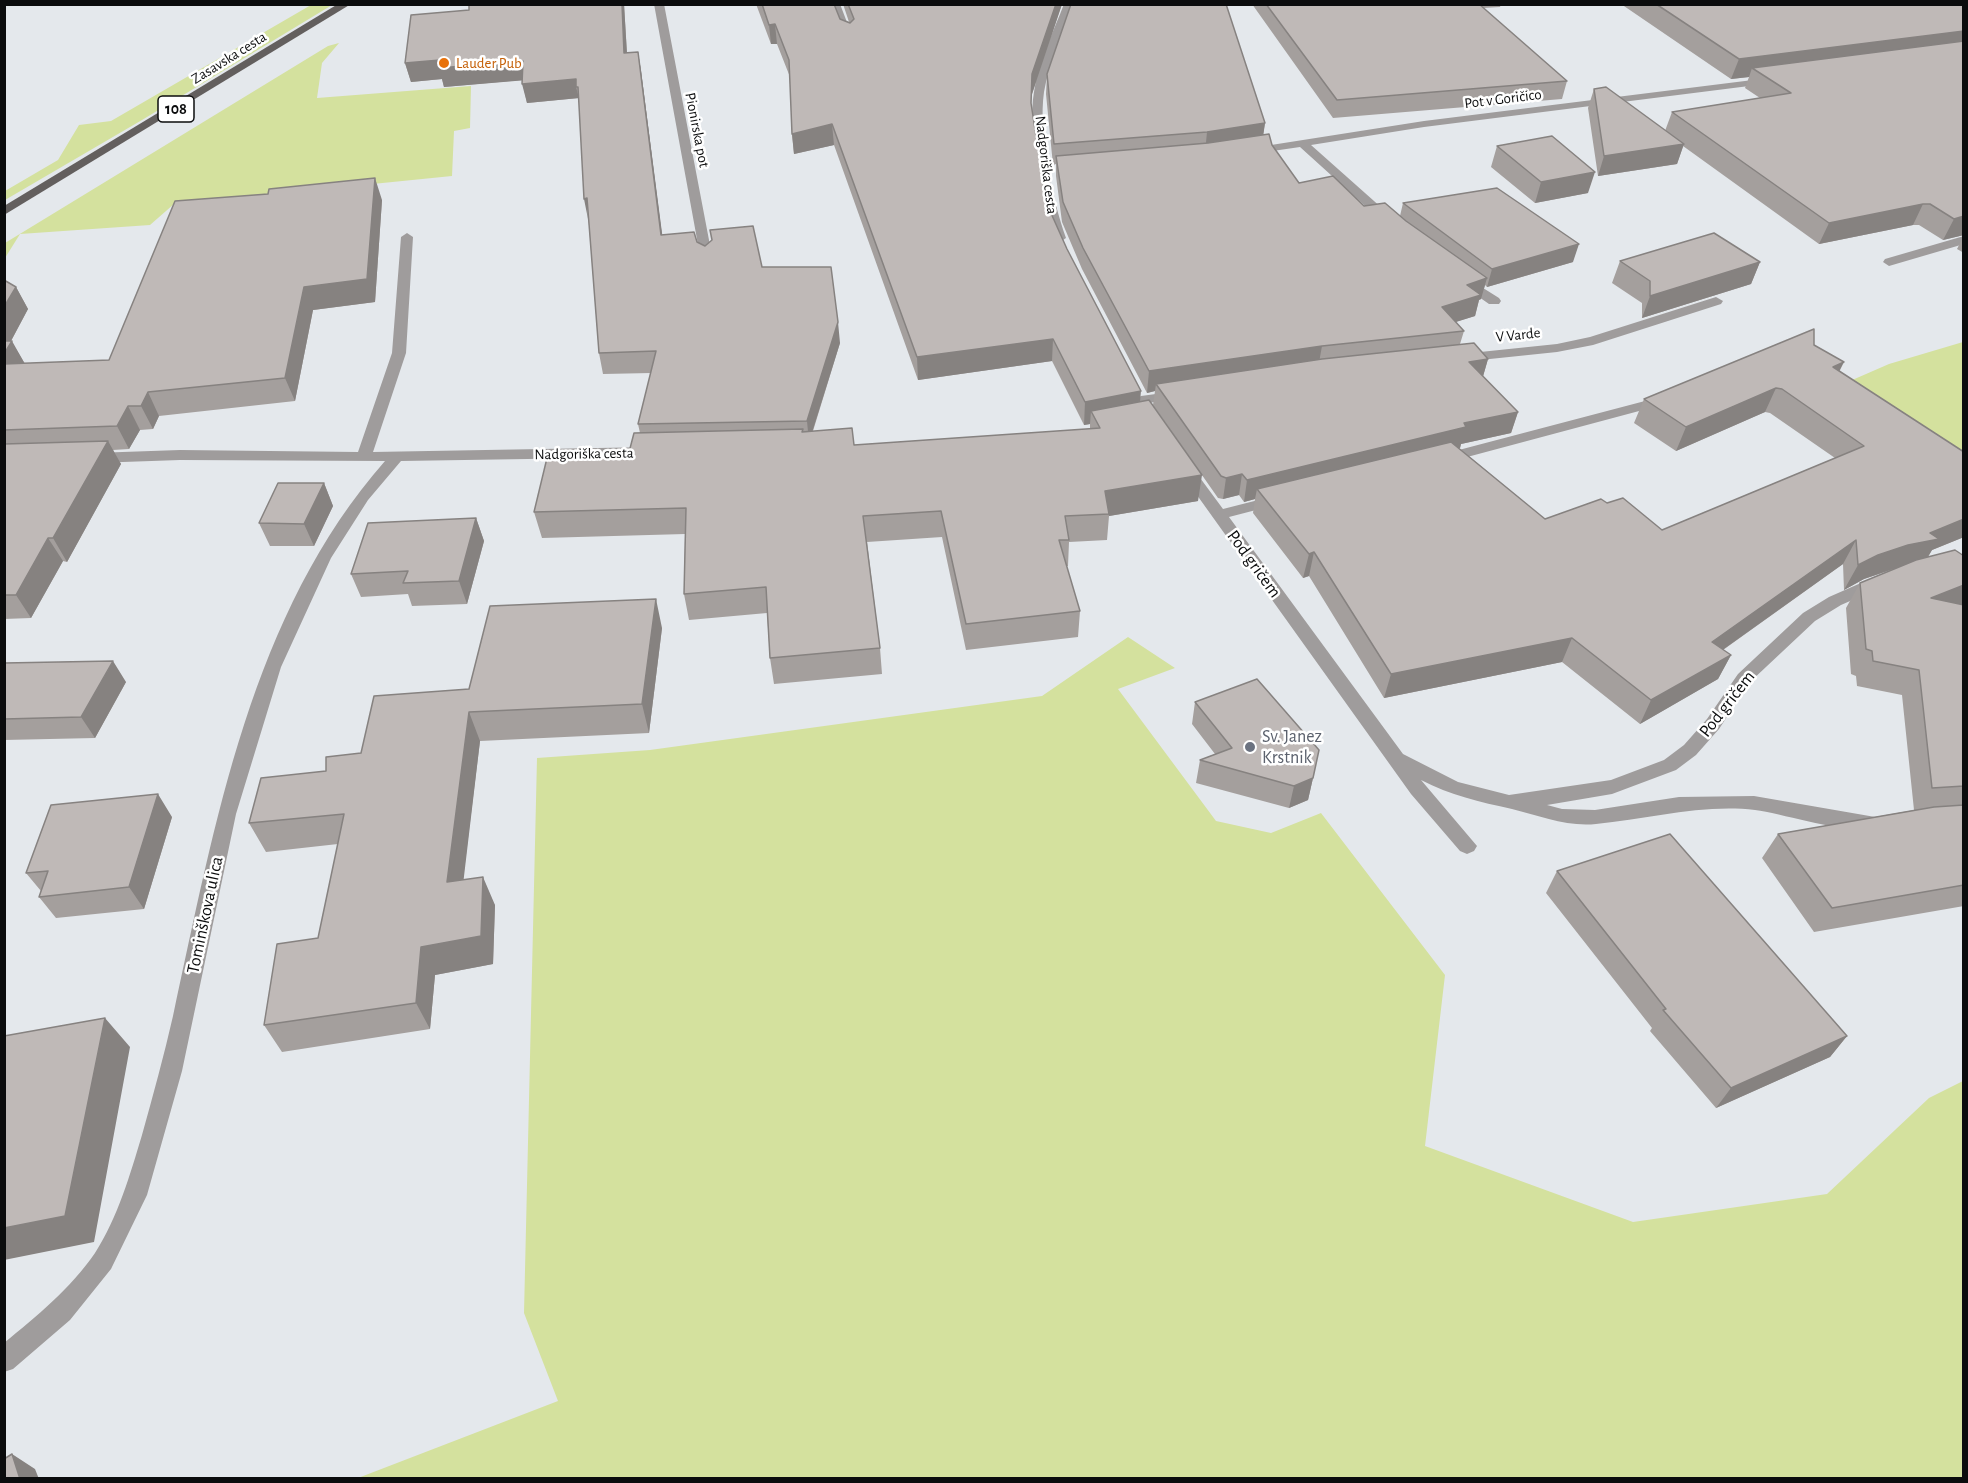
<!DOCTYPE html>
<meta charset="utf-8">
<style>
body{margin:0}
#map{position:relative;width:1968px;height:1483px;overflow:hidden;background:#e4e8ec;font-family:"Alegreya Sans",sans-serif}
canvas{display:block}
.frame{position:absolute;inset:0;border:6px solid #0b0c0d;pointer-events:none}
</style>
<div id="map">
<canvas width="1968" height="1483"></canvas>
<div class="frame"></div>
</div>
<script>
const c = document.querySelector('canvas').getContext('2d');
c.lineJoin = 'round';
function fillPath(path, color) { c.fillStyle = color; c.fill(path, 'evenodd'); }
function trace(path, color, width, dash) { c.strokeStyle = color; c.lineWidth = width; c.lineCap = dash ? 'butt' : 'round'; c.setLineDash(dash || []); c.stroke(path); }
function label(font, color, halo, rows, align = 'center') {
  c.font = font + ' "Alegreya Sans",sans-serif'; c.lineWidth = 5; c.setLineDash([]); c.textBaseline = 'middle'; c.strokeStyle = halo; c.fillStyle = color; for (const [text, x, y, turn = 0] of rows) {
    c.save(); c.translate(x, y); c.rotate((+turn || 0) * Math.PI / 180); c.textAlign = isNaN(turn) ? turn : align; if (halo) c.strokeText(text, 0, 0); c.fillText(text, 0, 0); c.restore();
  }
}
fillPath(new Path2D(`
 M311,5H332L142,120L5,200V191L58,160L79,125L111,121Z
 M339,43L322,63L317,98L471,86L470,128L454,131L452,176L174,204L150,225L20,234L5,258V243L328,46Z
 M1963,342V473L1781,411L1889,364Z
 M1128,637L1175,668L1118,689L1216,821L1271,833L1321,813L1445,975L1425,1146L1633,1222L1827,1194L1929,1098L1963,1081V1478H358L558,1401L524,1313L537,758L650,750L1042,696Z`), '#d4e19e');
fillPath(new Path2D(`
 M654,4H664L713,261L707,265L701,261Z
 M830,4H840L853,38L852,40L843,38Z
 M1064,4H1074C1064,33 1049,62 1044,92C1038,135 1052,198 1066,238L1060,242L1054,238C1041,200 1027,132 1034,92C1038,62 1053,33 1064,4Z
 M1769,78L1773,79V83L1424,127L1311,145L1392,217V223H1384L1300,147L1252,154L1246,151L1252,148L1424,121Z
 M407,233L413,237L406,353L373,452L654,447L661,452L654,457L401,461L368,500L331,558L281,667L236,814L182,1071L147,1195L111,1269L70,1320L13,1369L4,1372V1343C37,1316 71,1288 95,1253C118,1217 130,1175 142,1135C153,1095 164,1056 173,1016C215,824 251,613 385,461L180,460L94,463L87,458L94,453L180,450L358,452L392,353L401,237Z
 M1964,236V244L1889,266L1883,262L1885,259Z
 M1464,276L1499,298L1501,301L1499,304H1489L1459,283L1458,280Z
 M1716,297L1723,301L1721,304L1593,345L1557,352L1461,362L1454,358L1461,354L1557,344L1590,337Z
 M1178,391L1185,395L1183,398L1141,404L1134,400L1141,396Z
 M1664,396L1671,400L1669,403L1441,464L1434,459L1436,456Z
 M1187,465L1192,467L1223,509L1278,495L1283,497L1286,500L1283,503L1229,517L1403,754L1458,782L1509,795L1611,780L1664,760L1684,745L1707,719L1738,674L1803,613L1829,597L1870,579H1882L1884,583L1882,587L1841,605L1815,621L1750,682L1719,729L1696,755L1676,770L1612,794L1547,805L1562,809L1595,810L1679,797L1754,796L1881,818L1883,823L1881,828C1854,837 1786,814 1755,810C1701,804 1649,819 1596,824C1567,827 1540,816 1512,809C1480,802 1450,795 1421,780L1477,846L1474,851L1467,854L1460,851L1411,794L1179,470Z`), '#9f9c9c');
fillPath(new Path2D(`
 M338,4H351L4,215V206Z`), '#635f5e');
fillPath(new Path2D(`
 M469,4H624L627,53L638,52L641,71L662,235L697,242L762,267L840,343L813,431L854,445L1090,429V424L1084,425L1052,361L918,380L834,145L794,154L792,134L790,77L777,44H771L756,4H834L840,19L849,22L843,4H1062L1032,94L1031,104L1046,202L1067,249L1140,402L1198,501L1109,516L1107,540L1069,542L1068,566H1066L1080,611L1078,637L966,650L942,537L867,542L880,648L882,674L774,684L770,658L767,613L689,620L684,594L685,534L542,538L534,512L628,456L640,433L638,424L651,373L603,374L599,353L579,98L527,103L522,80L444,87L442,79L411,82L405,63L469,10Z
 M1252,4H1501L1500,7L1483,8L1567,81L1562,99L1333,118Z
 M1621,4H1964V235L1943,240L1919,225H1913L1819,244L1683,146L1677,164L1598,176L1588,108L1594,89L1665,131L1672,112L1760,98L1745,88L1749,77L1731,79Z
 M1047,74L1265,123L1263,135L1272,145L1299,183L1364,206L1400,216L1403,203L1573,262L1487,287L1485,285L1481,299L1479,300L1475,316L1455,322L1464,331L1460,344L1488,359L1483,376L1518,412L1511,433L1461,444L1460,448H1459L1545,519L1607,503L1662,530L1835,458L1770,413L1765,412L1676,451L1634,423L1644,399L1814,345L1839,371L1964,452V537L1932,550L1928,557L1964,556V604L1962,605H1964V906L1814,932L1762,858L1778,834L1914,810L1902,695L1857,686L1856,676L1851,674L1846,608L1860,583L1894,569L1864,579L1844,590L1843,564L1723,650L1731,655L1718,679L1640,724L1562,662L1384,698L1309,576L1303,578L1253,513L1255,499L1244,502L1239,495L1223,499L1218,498L1153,405L1155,391L1147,393L1082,269L1062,222L1056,176V164L1053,165L1046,94Z
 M1497,146L1588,193L1535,203L1491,167Z
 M382,200L375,302L313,310L295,401L159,416L153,429L140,430L129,449L113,450L121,464L67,562L63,561L31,618L4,619V280L16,287L28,309L11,341L25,364L109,360Z
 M1964,235V253L1957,249Z
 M1620,261L1760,262L1751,284L1642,318V303L1612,283Z
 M324,483L333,506L314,546H270L259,523Z
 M476,518L484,541L467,604L412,606L408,594L361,597L351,574Z
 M662,628L649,733L480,741L463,879L495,905L493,964L435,975L430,1029L282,1052L264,1025L318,938L338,844L266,852L249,823L326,771L361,753L469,689Z
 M4,663L126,682L95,738L4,740Z
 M1195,702L1313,778L1308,800L1289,808L1196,783L1200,760L1215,754L1192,724Z
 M172,817L144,909L56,918L39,897L41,891L26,873Z
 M1557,871L1847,1036L1830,1057L1716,1108L1650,1031L1652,1028L1546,893Z`), '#a49f9d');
fillPath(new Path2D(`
 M622,4H624L628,72L624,53Z
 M1056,4H1062L1032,94V74Z
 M775,24L777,44H771L769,25Z
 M1964,31V50L1752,68L1749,77L1731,79L1739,59Z
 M638,52L641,71L665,256L661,235Z
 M440,60L523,61L527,80L444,87L442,79L411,82L405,63Z
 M576,79V87L579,98L527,103L522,84Z
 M1265,123L1262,144L1205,153L1207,132Z
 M832,124L834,145L794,154L792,134Z
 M1684,144L1677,164L1598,176L1604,156Z
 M1595,172L1588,193L1535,203L1541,182Z
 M375,178L382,200L375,302L313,310L295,401L285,378L304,287Z
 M587,198L588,219L584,199Z
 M1923,204L1913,225L1819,244L1829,223Z
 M1964,216V235L1943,240L1954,219Z
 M1579,244L1573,262L1487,287L1492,269Z
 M1760,262L1751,284L1642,318L1650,296Z
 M1487,278L1481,299L1479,300L1475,316L1437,328L1442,307L1467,285Z
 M16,287L28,309L4,354V307Z
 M838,322L840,343L809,442L807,421Z
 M1053,339L1052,361L918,380L917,357Z
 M12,341L25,364L4,375V354Z
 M1322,346L1318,368L1156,384L1155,391L1147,393L1149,371Z
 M1488,359L1482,380L1469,362Z
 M1844,362L1832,386L1833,367Z
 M1776,388L1765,412L1676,451L1686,427Z
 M1141,391L1139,413L1091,411L1090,424L1084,425L1085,402Z
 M148,392L159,416L153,429L141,406Z
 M128,406L140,430L129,449L117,426Z
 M1518,412L1511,433L1461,444L1460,448L1263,497L1257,489L1255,499L1244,502L1247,480L1464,423Z
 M108,441L121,464L67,562L53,538Z
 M1242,474L1239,495L1223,499L1226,478Z
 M1202,475L1198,501L1109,516L1105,491Z
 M324,483L333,506L314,546L304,524Z
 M476,518L484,541L467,604L459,581Z
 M1964,519V537L1932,550L1924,563L1893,569L1864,579L1844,590L1858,565L1878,555Z
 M48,538L63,561L31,618L16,595Z
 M1856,540L1843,564L1700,666L1712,642Z
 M1314,552L1309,576L1303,578L1309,554Z
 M1964,585V604L1915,623L1931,598Z
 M656,599L662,628L649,733L642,704Z
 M1572,638L1562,662L1384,698L1391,674Z
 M1731,655L1718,679L1640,724L1651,700Z
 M113,661L126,682L95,738L81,717Z
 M469,712L480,741L460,910L447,882Z
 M1313,778L1308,800L1289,808L1294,786Z
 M158,794L172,817L144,909L129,887Z
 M483,877L495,905L493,964L435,975L430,1029L416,1003L421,947Z
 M105,1018L130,1047L94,1242L4,1260V1228Z
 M1847,1036L1830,1057L1716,1108L1731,1088Z
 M12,1454L35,1469L39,1479H20Z`), '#868280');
const building = new Path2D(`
 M469,4H622L624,53L638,52L661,235L694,232L697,242L705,246L712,240L710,230L753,226L762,267H831L838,322L807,421L638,424L656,351L599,353L587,198L584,199L578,87H576V79L522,84L523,61L439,68L440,60L405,63L411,15L469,10Z
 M762,4H834L840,19L850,23L854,19L848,4H1056L1032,74L1031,103L1046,202L1067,249L1141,391L1085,402L1053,339L917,357L832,124L792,134L789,60L775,24L769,25Z
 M1071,4H1226L1265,123L1207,132L1054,144L1047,74Z
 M1266,4H1479L1567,81L1337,100Z
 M1656,4H1964V31L1739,59Z
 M1964,41V216L1954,219L1930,204H1923L1829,223L1672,112L1791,93L1752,68Z
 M1606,87L1684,144L1604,156L1594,89Z
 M1269,134L1272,145L1299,183L1333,176L1364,206L1385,203L1406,221L1487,278L1467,285L1481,295L1442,307L1464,331L1322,346L1149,371L1083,248L1063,202L1056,156L1208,143Z
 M1552,136L1595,172L1541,182L1497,146Z
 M375,178L367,279L304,287L285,378L148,392L141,406H128L117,426L4,430V364L109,360L175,201L268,194L269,189Z
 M1497,188L1579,244L1492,269L1403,203Z
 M1714,233L1760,262L1650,296V281L1620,261Z
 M4,280L16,287L4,307Z
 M1814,329V345L1844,362L1833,367L1964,452V519L1930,533L1939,539L1908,545L1878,555L1858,565L1856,540L1712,642L1731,655L1651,700L1572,638L1391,674L1314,552L1309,554L1257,489L1451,442L1545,519L1601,499L1607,503L1623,498L1662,530L1864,446L1782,389L1776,388L1686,427L1644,399Z
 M4,341H12L4,354Z
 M1474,343L1488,359L1469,362L1518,412L1464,423L1466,427L1247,480L1242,474L1226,478L1221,476L1156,384L1322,359Z
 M1149,400L1202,475L1105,491L1109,514L1065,516L1069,540H1059L1080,611L966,624L941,511L863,516L880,648L770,658L766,587L684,594L686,508L534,512L547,458L628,456L634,433L803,429L802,432L852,428L854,445L1100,428L1091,411Z
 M108,441L53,538H48L16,595H4V444Z
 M278,483H324L304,524L259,523Z
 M476,518L459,581L403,583L408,571L351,574L368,523Z
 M1955,550L1964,556V585L1931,598L1964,605V786L1932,788L1919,670L1873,661L1872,651L1866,649L1860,583L1916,560Z
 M656,599L642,704L469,712L447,882L483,877L481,936L421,947L416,1003L264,1025L277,944L318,938L344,814L249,823L261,778L326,771V757L361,753L374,696L469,689L490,606Z
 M113,661L81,717L4,719V663Z
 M1257,679L1319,750L1313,778L1294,786L1200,760L1232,748L1195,702Z
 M158,794L129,887L39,897L48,871L26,873L51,805Z
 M1964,805V885L1832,908L1778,834L1934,807Z
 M1670,834L1847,1036L1731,1088L1663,1010L1666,1009L1557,871Z
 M105,1018L65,1216L4,1228V1036Z
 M12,1454L20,1479H4V1459Z`);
fillPath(building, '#bfb9b7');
trace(building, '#868280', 1.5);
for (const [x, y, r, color] of [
 [444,63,6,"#e8710a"],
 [1250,747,6,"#6b7280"]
]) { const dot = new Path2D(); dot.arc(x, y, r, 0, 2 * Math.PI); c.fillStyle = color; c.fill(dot); trace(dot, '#fff', 2); }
label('15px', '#0b0c0d', '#fff', [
 ["Zasavska cesta",229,58,-32],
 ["Pot v Goričico",1503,99,-7],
 ["Pionirska pot",697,130,79],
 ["Nadgoriška cesta",1046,165,83],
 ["V Varde",1518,335,-6],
 ["Nadgoriška cesta",584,454,-1]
]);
label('15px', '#c56008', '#fff', [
 ["Lauder Pub",456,63]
], 'left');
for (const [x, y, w] of [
 [176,109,36]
]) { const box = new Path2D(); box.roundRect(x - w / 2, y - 13, w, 26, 4.5); c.fillStyle = '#fff'; c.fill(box); trace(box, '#0b0c0d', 1.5); }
label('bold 16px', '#0b0c0d', null, [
 ["108",176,109]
]);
label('18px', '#0b0c0d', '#fff', [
 ["Pod gričem",1254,564,54],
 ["Pod gričem",1727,704,-52],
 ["Tominškova ulica",205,915,-78]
]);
label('18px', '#5b616d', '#fff', [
 ["Sv. Janez",1262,737],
 ["Krstnik",1262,758]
], 'left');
</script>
